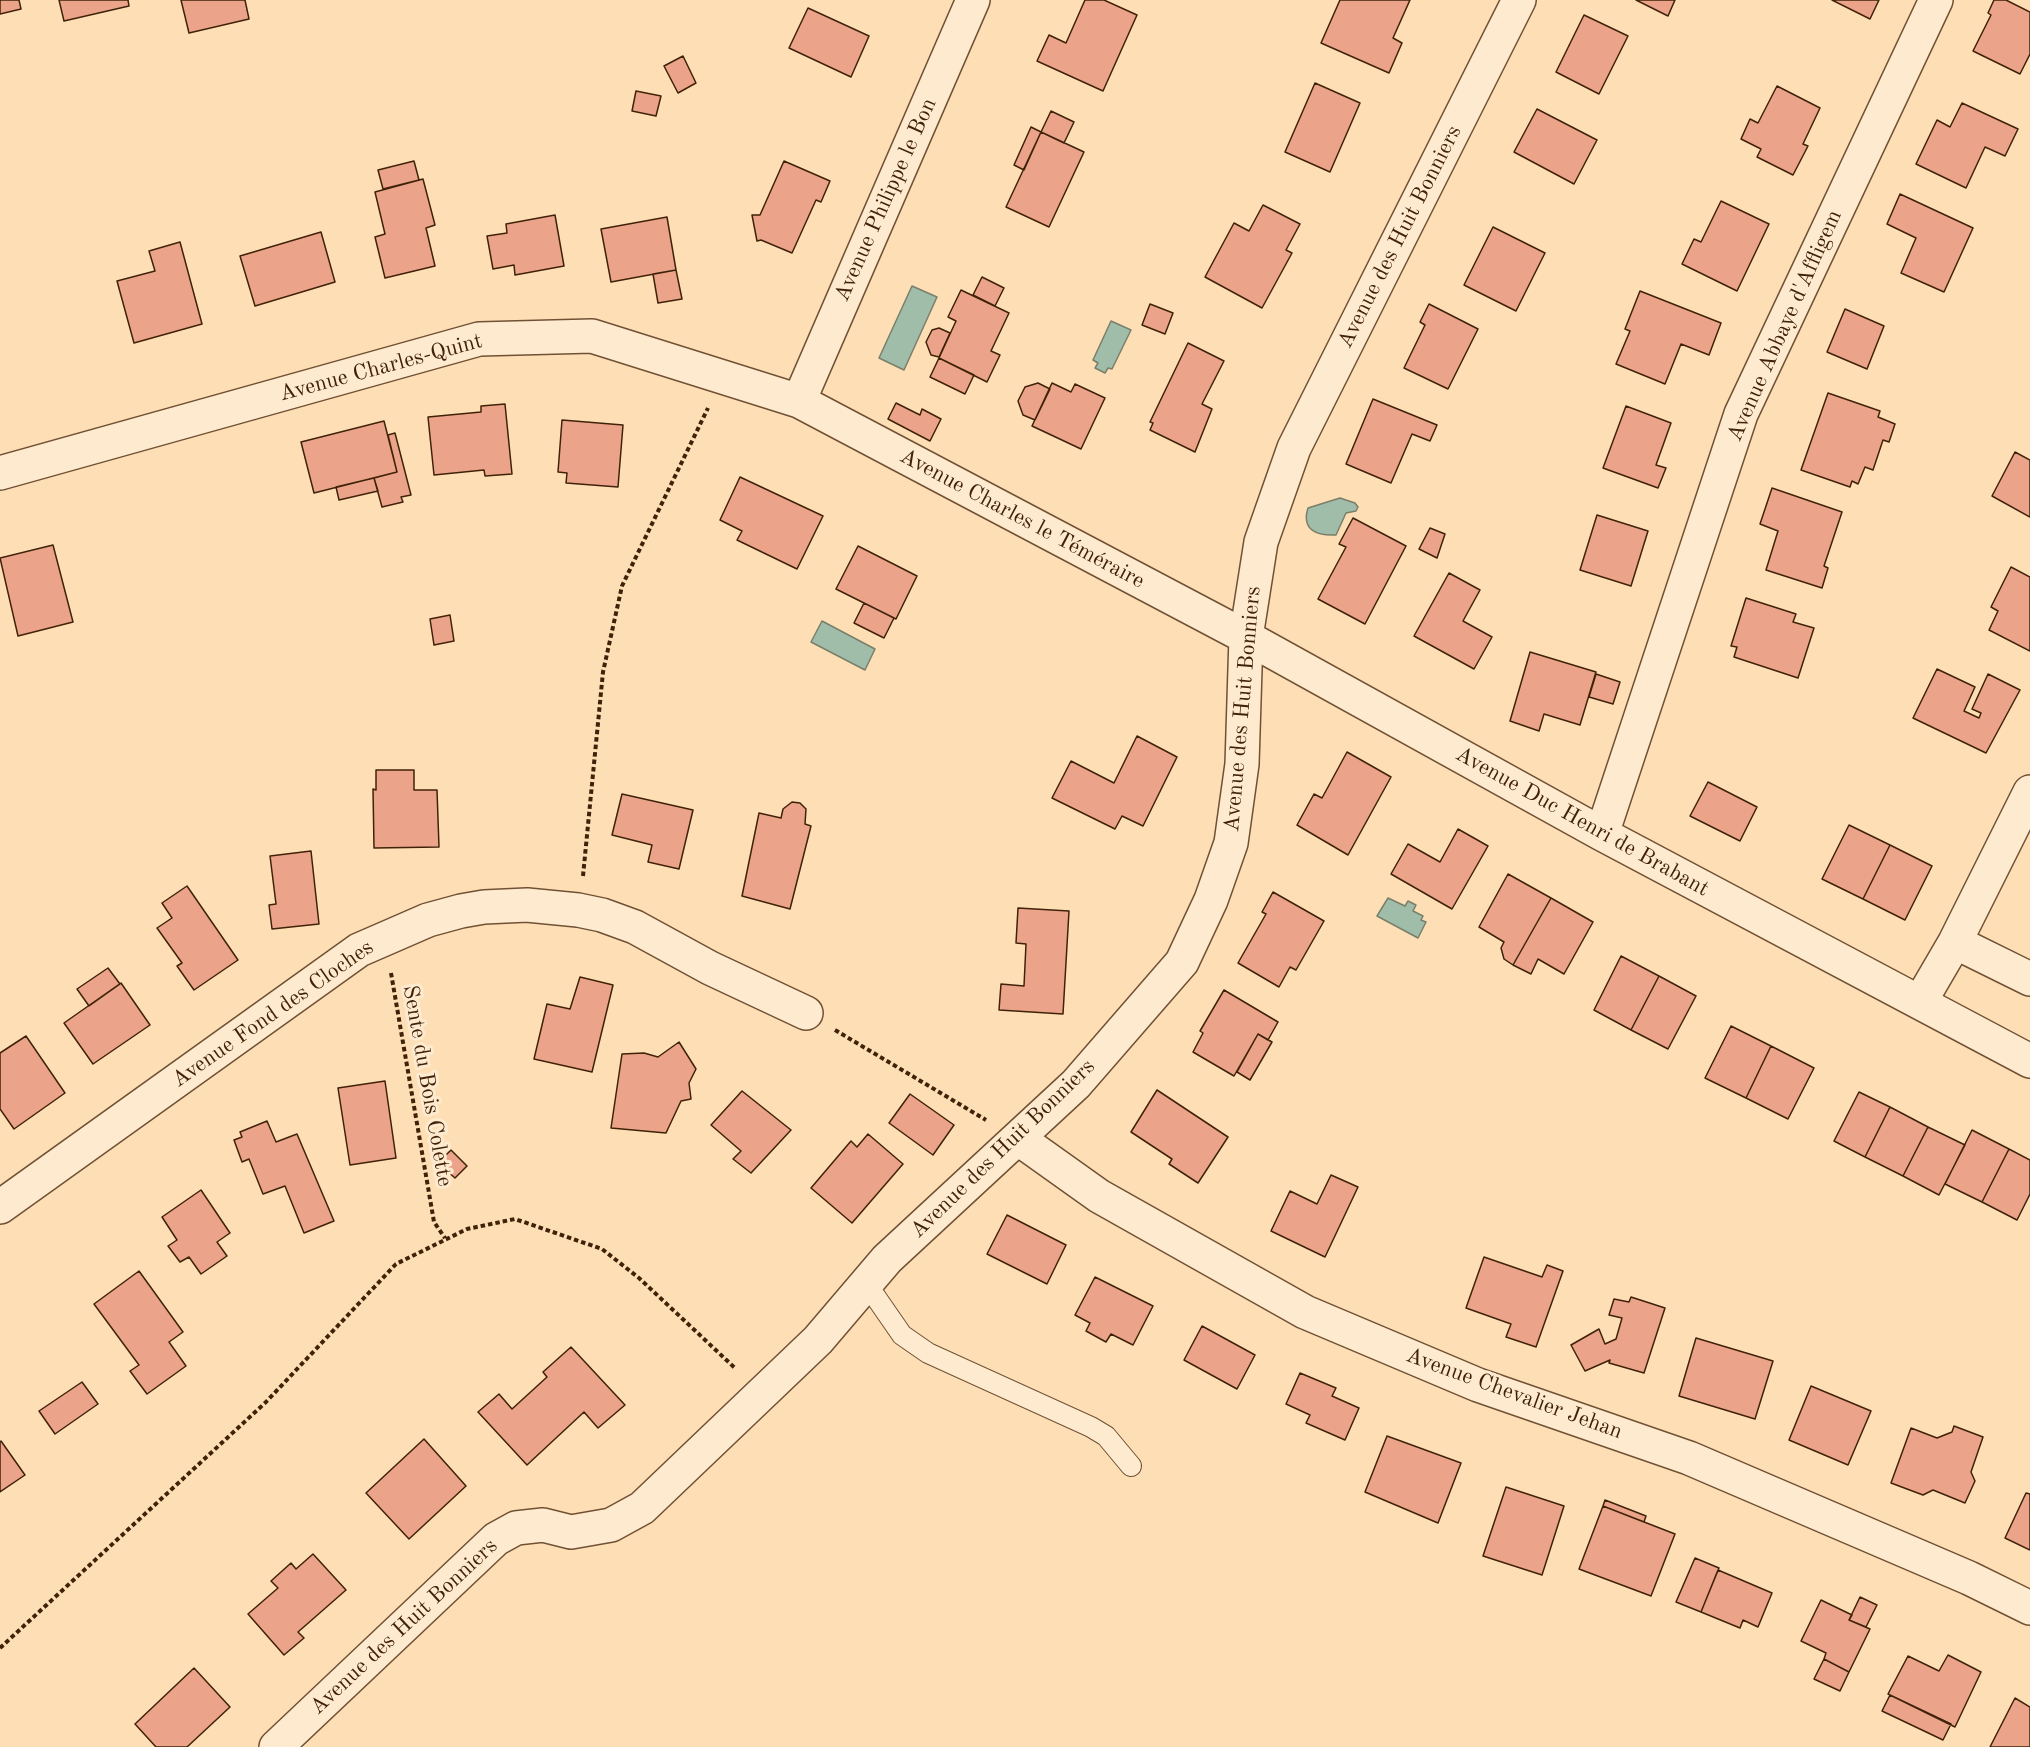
<!DOCTYPE html>
<meta charset="utf-8">
<style>
body{margin:0}
canvas{display:block;background:#fedfb5}
</style>
<canvas width="2030" height="1747"></canvas>
<script>
const c = document.querySelector('canvas').getContext('2d');
c.lineJoin = 'round';
function fillPath(path, color) { c.fillStyle = color; c.fill(path, 'evenodd'); }
function trace(path, color, width, dash) { c.strokeStyle = color; c.lineWidth = width; c.lineCap = dash ? 'butt' : 'round'; c.setLineDash(dash || []); c.stroke(path); }
function label(font, color, halo, rows, align = 'center') {
  c.font = font + ' "Old Standard TT",serif'; c.lineWidth = 6; c.setLineDash([]); c.textBaseline = 'middle'; c.strokeStyle = halo; c.fillStyle = color; for (const [text, x, y, turn = 0] of rows) {
    c.save(); c.translate(x, y); c.rotate((+turn || 0) * Math.PI / 180); c.textAlign = isNaN(turn) ? turn : align; if (halo) c.strokeText(text, 0, 0); c.fillText(text, 0, 0); c.restore();
  }
}
const water = new Path2D(`
 M912,286L937,297L904,370L879,358Z
 M1111,321L1131,330L1112,369L1108,368L1105,373L1095,368L1098,363L1093,360Z
 M1340,498L1355,503L1358,507L1356,511L1346,513L1336,535C1317,536 1301,530 1308,508Z
 M822,621L875,649L865,670L811,642Z
 M1388,898L1405,906L1408,901L1416,905L1413,911L1423,916L1421,920L1426,922L1418,938L1377,916Z`);
fillPath(water, '#a0bdaa');
trace(water, '#7a7f6a', 1.5);
const building = new Path2D(`
 M0,0H19L21,9L0,14Z
 M59,0H128L129,6L64,21Z
 M181,0H245L249,19L189,33Z
 M1085,0H1104L1137,15L1103,91L1037,61L1049,35L1066,43Z
 M1340,0H1410L1393,38L1402,43L1389,73L1321,43Z
 M1636,0H1675L1668,16Z
 M1832,0H1879L1870,19Z
 M1994,0H2006L2030,12V54L2020,74L1973,51L1991,15L1988,13Z
 M808,8L869,36L851,77L789,48Z
 M1584,15L1628,36L1599,94L1556,72Z
 M683,56L696,83L678,93L664,66Z
 M1315,83L1360,103L1330,172L1285,152Z
 M1777,86L1820,108L1803,144L1808,146L1793,175L1757,157L1761,149L1741,139L1750,119L1758,123Z
 M636,91L661,96L656,116L632,111Z
 M1962,103L2018,129L2005,156L1985,147L1966,188L1916,164L1937,120L1950,127Z
 M1537,109L1597,140L1574,184L1514,152Z
 M1051,111L1074,122L1064,143L1041,132Z
 M1031,127L1041,132L1024,170L1014,165Z
 M1041,132L1084,152L1049,227L1006,207Z
 M414,161L419,180L383,189L378,170Z
 M784,161L830,181L821,202L816,200L792,253L761,240L757,241L752,215H760Z
 M423,179L435,225L426,228L435,266L385,278L375,237L385,234L375,192Z
 M1900,194L1973,228L1944,292L1901,273L1916,238L1887,224Z
 M1721,201L1769,224L1737,291L1682,264L1694,239L1701,242Z
 M1263,205L1300,224L1286,250L1292,253L1262,308L1205,277L1234,223L1249,231Z
 M555,215L564,266L515,275L514,265L493,269L487,236L507,233L506,224Z
 M667,217L676,270L611,282L601,229Z
 M1493,227L1545,253L1516,311L1464,285Z
 M321,232L335,282L255,306L240,256Z
 M180,242L202,324L134,343L117,281L155,271L149,251Z
 M676,270L682,299L658,303L653,274Z
 M982,277L1004,288L995,306L973,295Z
 M961,290L1009,313L991,351L1000,355L987,382L939,358L956,321L948,317Z
 M1640,291L1721,323L1709,355L1681,344L1665,384L1616,364L1630,331L1625,329Z
 M1150,304L1173,313L1165,334L1142,325Z
 M1429,304L1478,329L1448,389L1404,368L1425,325L1420,322Z
 M1845,309L1884,326L1867,369L1827,352Z
 M939,328L950,333L939,357L931,355L926,342L932,330Z
 M1188,343L1224,361L1202,404L1212,409L1195,452L1150,430L1153,423L1150,422Z
 M939,358L974,375L965,394L930,377Z
 M1038,383L1050,389L1035,420L1023,415L1018,401L1025,387Z
 M1052,383L1071,392L1075,384L1105,398L1081,449L1032,426Z
 M1828,393L1880,411L1878,417L1895,424L1889,442L1883,440L1873,470L1865,467L1858,484L1852,481L1850,487L1801,470Z
 M1373,399L1437,425L1430,441L1412,434L1391,483L1346,464Z
 M896,403L920,415L922,409L941,419L930,441L888,419Z
 M505,404L512,474L485,476L484,470L434,475L428,417L481,412V406Z
 M1626,406L1671,423L1656,465L1666,468L1658,488L1603,468Z
 M562,420L623,425L618,487L566,483L567,473L558,472Z
 M384,421L397,472L314,493L301,442Z
 M395,433L411,495L401,497L403,502L382,507L374,478L397,472L388,435Z
 M2015,452L2030,460V517L1992,496Z
 M740,477L823,516L797,569L737,540L742,531L720,520Z
 M374,478L378,491L339,500L336,487Z
 M1772,488L1842,512L1824,566L1828,568L1822,588L1766,570L1778,531L1760,524Z
 M1597,515L1648,531L1631,586L1580,570Z
 M1353,518L1406,546L1365,624L1318,599L1346,547L1339,544Z
 M1430,528L1445,534L1437,558L1419,549Z
 M53,545L73,622L18,636L0,558Z
 M858,546L917,576L896,619L836,589Z
 M2011,567L2030,577V651L1989,630L1998,611L1991,607Z
 M1449,573L1480,590L1463,621L1492,637L1474,669L1414,636Z
 M1746,598L1796,614L1793,622L1814,628L1798,678L1734,657L1737,647L1731,646Z
 M864,603L894,618L884,638L854,623Z
 M450,615L454,641L434,645L430,619Z
 M1530,652L1596,672L1580,725L1544,714L1539,731L1510,721Z
 M1937,669L1975,687L1964,711L1979,718L1981,713L1972,709L1988,674L2020,690L1986,753L1913,718Z
 M1596,674L1620,682L1613,704L1589,697Z
 M1137,736L1177,757L1143,826L1122,816L1115,829L1052,798L1071,761L1114,783Z
 M1347,752L1391,777L1348,855L1297,825L1314,794L1322,798Z
 M376,770H414V790H437L439,847L374,848L373,789L376,790Z
 M1708,782L1757,807L1740,841L1690,816Z
 M622,794L693,810L679,869L648,862L652,845L612,835Z
 M792,802L800,803L806,809L805,824L811,826L790,909L742,896L759,813L781,818L783,809Z
 M1849,825L1890,845L1863,899L1822,879Z
 M1458,829L1488,846L1452,909L1391,874L1408,844L1440,862Z
 M1890,845L1932,866L1905,920L1863,899Z
 M311,851L319,924L272,929L269,905L276,904L270,856Z
 M1508,874L1551,898L1513,965L1504,959L1501,948L1504,942L1479,927Z
 M187,886L238,960L194,990L177,966L182,963L157,928L172,918L162,903Z
 M1273,892L1324,921L1296,970L1290,967L1279,987L1238,963L1266,914L1262,912Z
 M1551,898L1593,922L1564,974L1538,959L1531,974L1513,965Z
 M1018,908L1069,911L1063,1014L999,1010L1001,984L1024,986L1026,944L1016,943Z
 M1621,956L1659,976L1631,1030L1594,1010Z
 M108,968L120,984L89,1006L77,989Z
 M1659,976L1696,996L1668,1049L1631,1030Z
 M580,977L613,985L592,1072L534,1059L547,1004L570,1009Z
 M121,983L150,1025L93,1064L64,1023Z
 M1224,990L1278,1022L1268,1040L1258,1034L1234,1076L1193,1052L1203,1033L1200,1031Z
 M1731,1026L1771,1046L1746,1098L1705,1078Z
 M1258,1034L1272,1042L1250,1080L1237,1072Z
 M26,1036L65,1093L14,1129L0,1109V1053Z
 M679,1042L696,1069L689,1083L691,1099L681,1101L666,1133L611,1128L622,1054L644,1053L658,1057Z
 M1771,1046L1814,1068L1788,1119L1746,1098Z
 M385,1081L396,1158L350,1165L338,1088Z
 M1157,1090L1228,1137L1198,1183L1169,1164L1172,1159L1131,1132Z
 M742,1091L791,1130L751,1173L733,1159L741,1151L711,1125Z
 M1859,1092L1890,1107L1865,1157L1834,1141Z
 M910,1094L954,1125L933,1155L889,1123Z
 M1890,1107L1928,1127L1903,1176L1865,1157Z
 M267,1121L276,1142L297,1134L334,1221L304,1233L285,1186L263,1194L249,1159L242,1162L234,1140L242,1137L240,1132Z
 M1928,1127L1965,1145L1939,1195L1903,1176Z
 M1972,1130L2009,1149L1982,1202L1945,1184Z
 M868,1134L903,1164L852,1223L811,1188L851,1141L857,1147Z
 M2009,1149L2030,1160V1194L2017,1220L1982,1202Z
 M451,1150L467,1166L455,1178L438,1163Z
 M1331,1175L1358,1187L1325,1257L1271,1231L1290,1191L1317,1204Z
 M201,1190L230,1233L217,1242L227,1256L201,1274L189,1257L180,1262L168,1246L177,1240L162,1217Z
 M1007,1215L1066,1245L1047,1284L987,1254Z
 M1484,1257L1542,1277L1547,1265L1563,1271L1536,1347L1506,1337L1511,1324L1466,1308Z
 M139,1271L183,1332L169,1342L186,1366L147,1394L130,1371L139,1365L94,1304Z
 M1095,1277L1153,1306L1133,1345L1111,1334L1106,1342L1086,1331L1090,1323L1075,1315Z
 M1631,1297L1665,1308L1644,1373L1609,1363L1610,1360L1585,1371L1571,1345L1599,1329L1605,1344L1616,1339L1622,1318L1609,1315L1614,1299L1629,1302Z
 M1202,1326L1255,1355L1237,1389L1184,1360Z
 M1696,1338L1773,1361L1755,1419L1679,1396Z
 M571,1347L625,1405L598,1428L584,1412L527,1465L478,1412L499,1394L512,1409L547,1377L543,1372Z
 M1300,1373L1336,1388L1332,1396L1359,1408L1345,1440L1306,1423L1310,1415L1286,1404Z
 M82,1382L98,1404L55,1434L39,1411Z
 M1811,1386L1871,1411L1848,1465L1789,1440Z
 M1954,1426L1983,1437L1971,1472L1975,1481L1965,1503L1933,1490L1923,1495L1891,1483L1911,1428L1937,1438L1952,1432Z
 M1387,1436L1461,1463L1438,1523L1365,1492Z
 M424,1439L466,1486L409,1539L366,1493Z
 M1,1441L25,1475L0,1492V1442Z
 M1506,1487L1564,1506L1542,1575L1483,1556Z
 M2026,1493L2030,1494V1550L2005,1538Z
 M1605,1500L1646,1516L1644,1522L1603,1506Z
 M1603,1506L1675,1534L1651,1596L1579,1569Z
 M313,1554L346,1590L298,1632L304,1638L284,1655L248,1614L278,1588L271,1581L291,1563L296,1569Z
 M1695,1558L1719,1568L1701,1612L1676,1602Z
 M1718,1570L1772,1593L1758,1627L1743,1620L1740,1628L1701,1612Z
 M1860,1597L1877,1605L1866,1627L1849,1620Z
 M1821,1600L1852,1615L1849,1620L1870,1629L1849,1672L1824,1659L1826,1653L1801,1641Z
 M1948,1655L1981,1672L1955,1727L1888,1694L1908,1656L1939,1671Z
 M1824,1659L1849,1672L1840,1691L1814,1679Z
 M194,1668L230,1707L187,1747H156L135,1724Z
 M1890,1695L1951,1724L1943,1740L1882,1711Z
 M2015,1698L2030,1707V1747H1990Z`);
fillPath(building, '#eba48a');
trace(building, '#402209', 1.5);
const lane = new Path2D(`
 M866,1283L902,1335L928,1353L1091,1427L1106,1436L1131,1466`);
const street = new Path2D(`
 M799,401L973,0
 M0,473L479,339L592,336L799,401L1246,637L1602,834L2030,1061
 M1602,834L1741,414L1936,0
 M1955,942L2030,792
 M1920,1002L1955,942L2030,979
 M1019,1139L1099,1196L1305,1312L1478,1385L1689,1458L1969,1578L2030,1608
 M0,1207L359,950L428,920L461,911L484,907L527,905L578,910L602,915L635,927L710,968L806,1013
 M276,1747L496,1539L516,1528L543,1525L571,1532L611,1525L642,1508L818,1340L887,1259L1076,1084L1182,962L1211,900L1231,843L1242,764L1246,637L1261,542L1294,448L1519,0`);
trace(lane, '#705134', 22);
trace(street, '#705134', 36);
trace(new Path2D(`
 M583,876L603,672L622,586L708,408
 M391,973L434,1222L445,1238
 M835,1030L986,1120
 M0,1648L266,1402L396,1264L467,1229L515,1219L602,1249L639,1278L736,1369`), '#402209', 4, [4.5, 3]);
trace(lane, '#feeacf', 20);
trace(street, '#feeacf', 33);
label('22px', '#402209', '#feeacf', [
 ["Avenue Philippe le Bon",886,200,-66],
 ["Avenue des Huit Bonniers",1400,237,-63],
 ["Avenue Abbaye d'Affligem",1785,326,-66],
 ["Avenue Charles-Quint",381,368,-15],
 ["Avenue Charles le Téméraire",1022,519,28],
 ["Avenue des Huit Bonniers",1243,709,-85],
 ["Avenue Duc Henri de Brabant",1582,822,29],
 ["Avenue Fond des Cloches",273,1014,-35],
 ["Sente du Bois Colette",427,1086,80],
 ["Avenue des Huit Bonniers",1003,1149,-44],
 ["Avenue Chevalier Jehan",1514,1394,20],
 ["Avenue des Huit Bonniers",404,1627,-43]
]);
</script>
